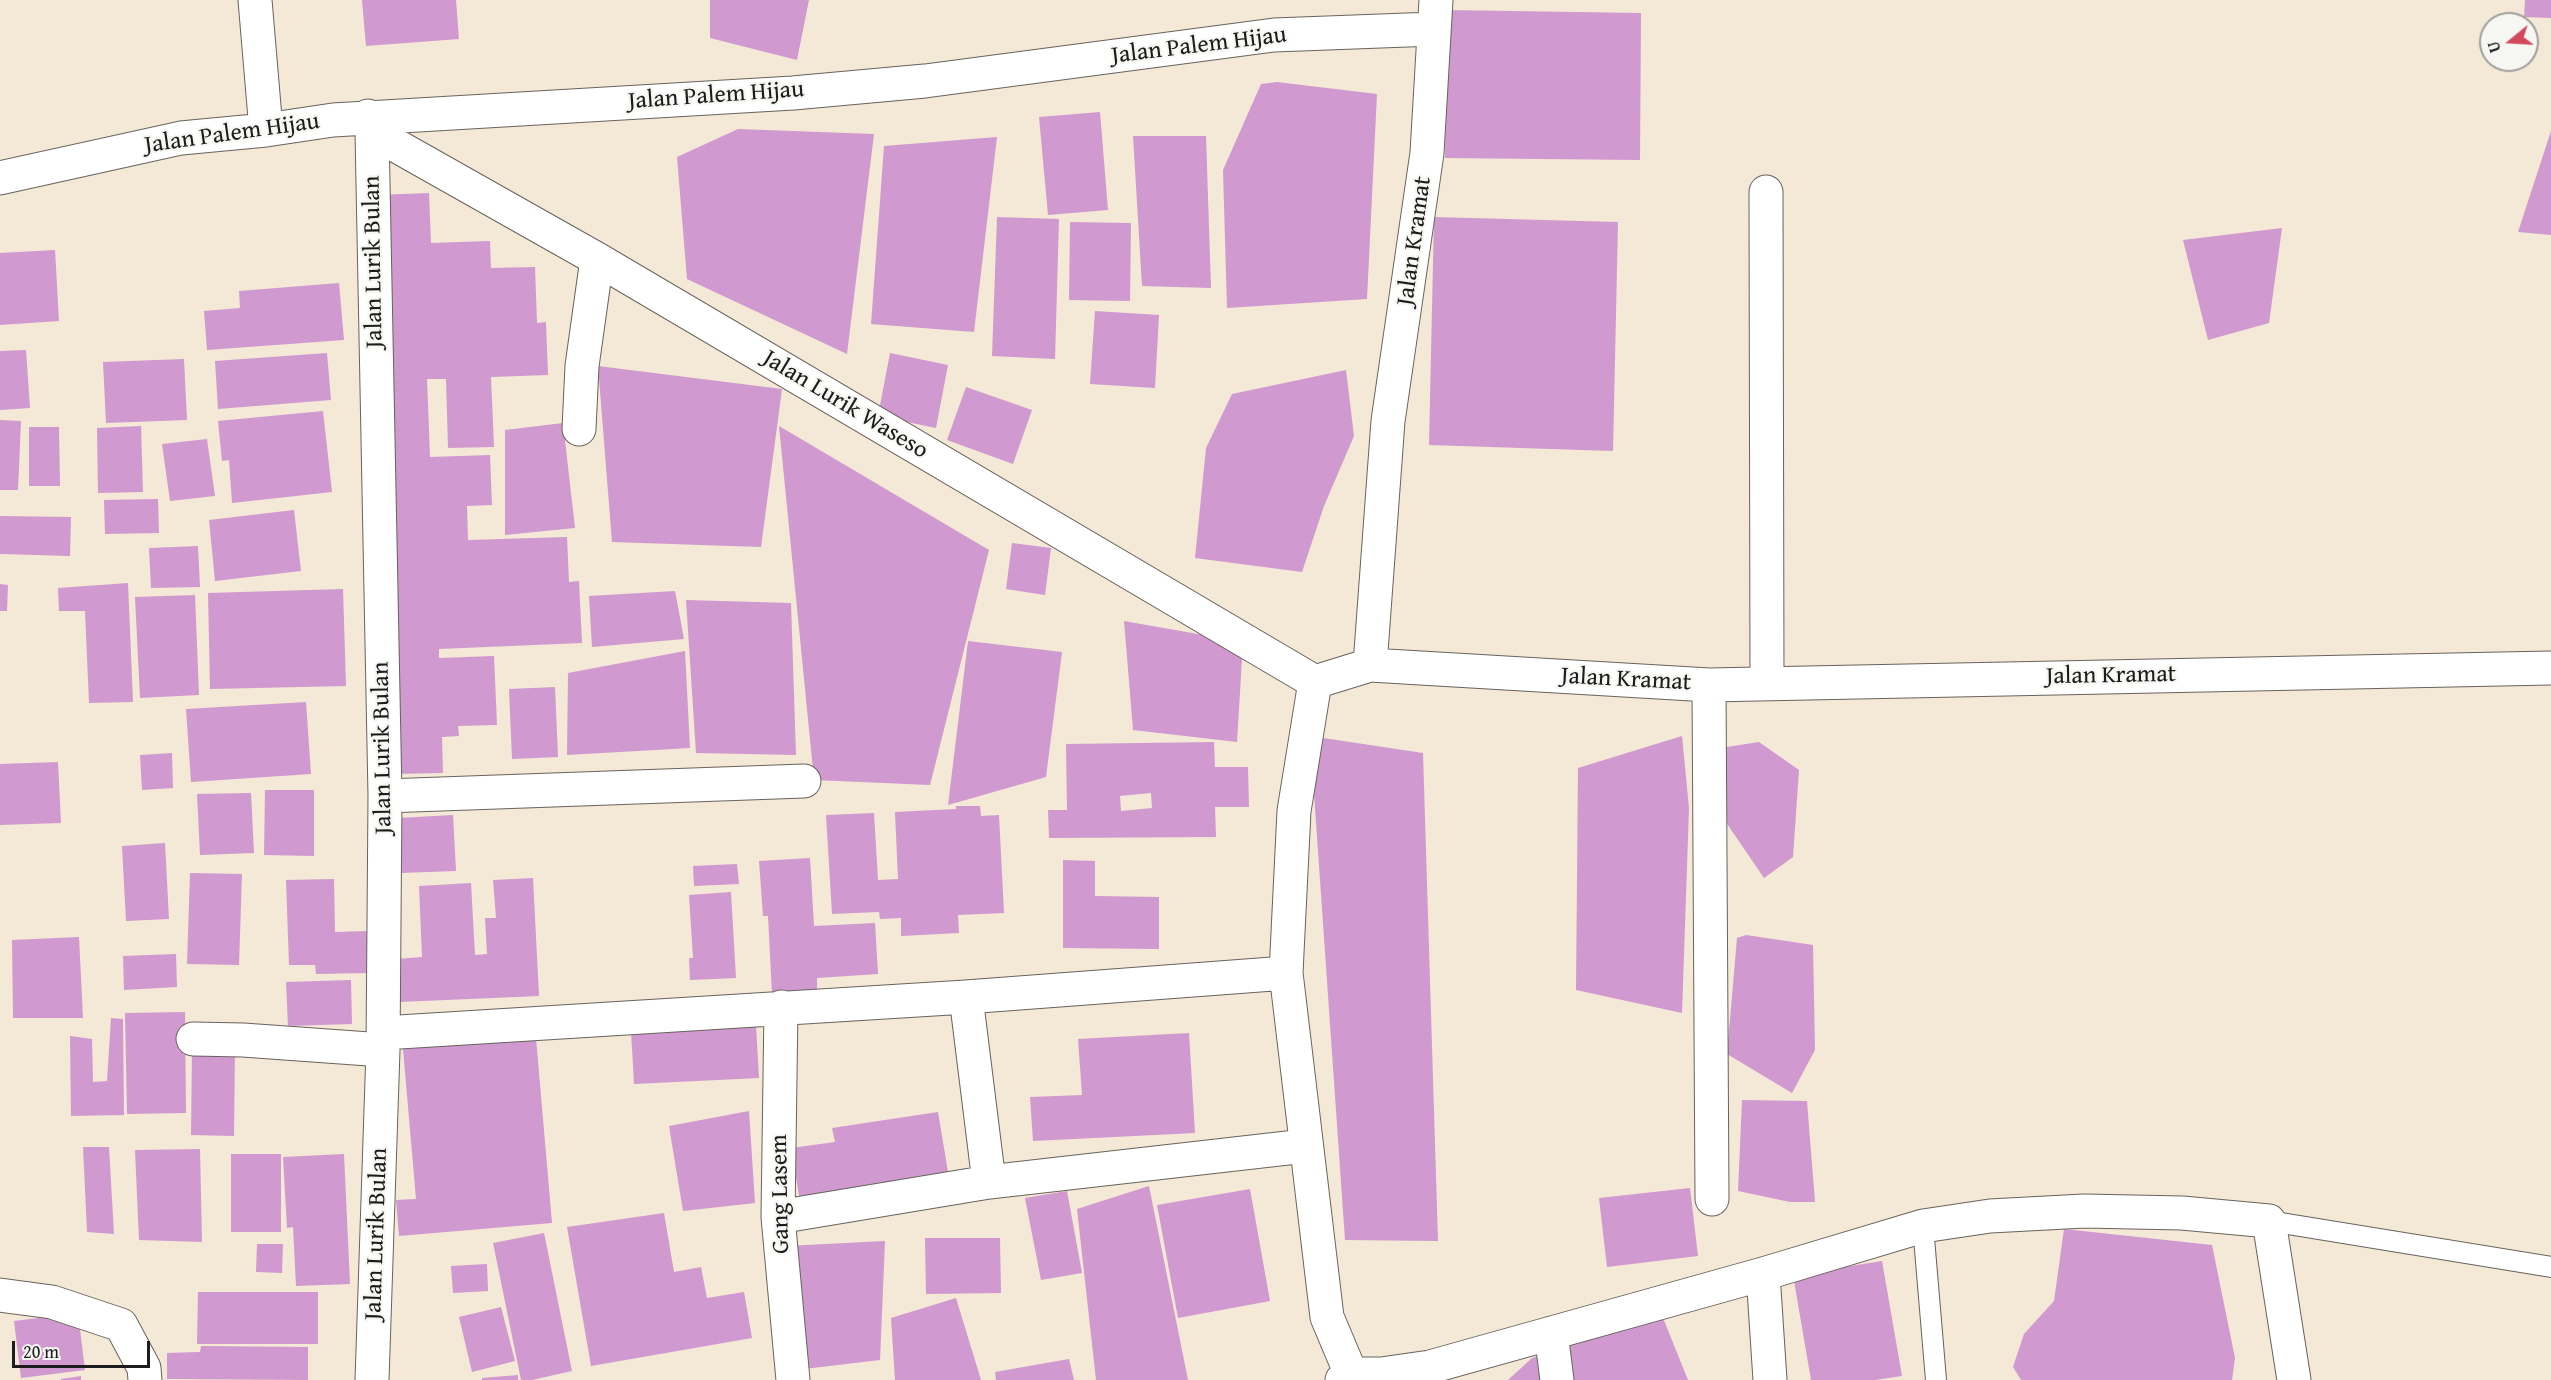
<!DOCTYPE html>
<style>
body{margin:0}
#map{position:relative;width:2551px;height:1380px;overflow:hidden;background:#f4e8d6;font-family:"Gentium Book Plus",serif}
canvas{display:block}
.north{position:absolute;left:2479px;top:12px;width:60px;height:60px;box-sizing:border-box;background:#f6f6f2;border:2px solid #9f9f9c;border-radius:50%;rotate:252deg;font-size:16px;font-weight:700;line-height:24px;text-align:center;color:#1c1c1c}
.north::after{content:'';display:block;margin:auto;width:21px;height:27px;background:#d1495b;clip-path:polygon(50% 0,100% 100%,50% 72%,0 100%)}
.scale{position:absolute;left:12px;top:1341px;width:138px;height:27px;box-sizing:border-box;border:3px solid #1c1c1c;border-top:0;padding-left:8px;font-size:18px;line-height:21px;white-space:nowrap;color:#1c1c1c;-webkit-text-stroke:4px #f6f6f2;paint-order:stroke}
</style>
<div id="map">
<canvas width="2551" height="1380"></canvas>
<div class="north">U</div>
<div class="scale">20 m</div>
</div>
<script>
const c = document.querySelector('canvas').getContext('2d');
c.lineJoin = 'round';
function fillPath(path, color) { c.fillStyle = color; c.fill(path, 'evenodd'); }
function trace(path, color, width, dash) { c.strokeStyle = color; c.lineWidth = width; c.lineCap = dash ? 'butt' : 'round'; c.setLineDash(dash || []); c.stroke(path); }
function label(font, color, halo, rows, align = 'center') {
  c.font = font + ' "Gentium Book Plus",serif'; c.lineWidth = 4.5; c.setLineDash([]); c.textBaseline = 'middle'; c.strokeStyle = halo; c.fillStyle = color; for (const [text, x, y, turn = 0] of rows) {
    c.save(); c.translate(x, y); c.rotate((+turn || 0) * Math.PI / 180); c.textAlign = isNaN(turn) ? turn : align; if (halo) c.strokeText(text, 0, 0); c.fillText(text, 0, 0); c.restore();
  }
}
fillPath(new Path2D(`
 M362,0H456L459,39L366,46Z
 M710,0H809L797,60L710,38Z
 M2525,0H2551V18L2524,17Z
 M1446,10L1641,13L1640,160L1445,158Z
 M1277,82L1377,94L1367,299L1227,308L1223,170L1261,84Z
 M1100,112L1108,210L1048,215L1039,117Z
 M738,129L874,134L847,354L687,279L677,157Z
 M2551,131V235L2518,232Z
 M1133,136H1206L1211,288L1142,286Z
 M997,137L974,332L871,324L884,146Z
 M429,193L431,243L490,241L491,268L535,267L537,323L546,322L548,375L491,377L494,447L448,448L446,379H427L430,457L490,455L492,505L467,506L468,540L567,537L569,582L579,581L582,643L439,649V658L494,656L497,725L458,726L459,736L442,737L443,773L392,774L378,195Z
 M997,217L1059,219L1055,359L992,356Z
 M1434,217L1618,222L1613,451L1429,445Z
 M1070,222L1131,223L1130,301L1069,300Z
 M2282,228L2269,323L2208,340L2183,240Z
 M55,250L59,321L0,325V253Z
 M339,283L344,340L207,350L204,311L240,308L239,291Z
 M1095,311L1159,315L1155,388L1090,384Z
 M26,350L30,408L0,410V351Z
 M327,353L331,400L218,409L215,361Z
 M890,353L948,365L936,428L878,416Z
 M184,359L187,420L106,423L103,362Z
 M598,366L782,389L761,547L612,542Z
 M1346,370L1354,436L1324,506L1302,572L1195,558L1206,448L1232,394Z
 M966,387L1032,410L1013,464L947,440Z
 M323,411L332,492L232,503L229,460L222,461L218,421Z
 M0,420L21,421L18,490H0Z
 M563,423L575,528L505,535V430Z
 M141,426L143,492L98,493L97,428Z
 M779,426L989,550L930,785L814,780Z
 M29,427H59L60,486H29Z
 M207,439L215,496L170,501L162,444Z
 M158,499L159,533L105,534L104,500Z
 M294,510L301,571L215,581L209,520Z
 M0,516L71,517L70,556L0,554Z
 M1012,543L1051,548L1045,595L1006,589Z
 M198,546L200,587L151,588L149,548Z
 M128,583L133,702L89,703L85,611H59L58,588Z
 M0,584L8,585L7,611H0Z
 M343,589L346,686L210,689L208,593Z
 M675,591L684,639L592,647L589,596Z
 M195,595L199,695L140,698L135,597Z
 M686,600L791,603L796,755L696,753Z
 M1124,621L1243,642L1237,742L1133,730Z
 M968,641L1062,652L1046,777L948,805Z
 M685,651L690,748L567,755L568,673Z
 M555,687L558,757L512,759L509,689Z
 M306,702L311,774L191,782L186,709Z
 M1310,736L1423,753L1438,1241L1345,1240Z
 M1682,736L1689,808L1682,1013L1576,990L1578,768Z
 M1214,742L1215,767H1248L1249,807H1215L1216,837L1049,838L1048,810H1067L1066,744ZM1151,793L1152,808L1121,811L1120,796Z
 M1759,742L1799,770L1793,857L1764,878L1719,812L1714,749Z
 M172,753L173,788L142,790L140,755Z
 M58,762L61,823L0,825V764Z
 M265,790H314V856L264,855Z
 M251,793L254,853L200,855L197,794Z
 M956,806H980L981,816L999,815L1004,913L958,915L959,933L901,936V918L880,919L879,912L832,914L826,815L874,813L878,880L898,879L895,812L956,809Z
 M453,815L456,871L401,873L398,818Z
 M165,843L169,919L126,921L122,846Z
 M810,858L814,926L875,923L878,974L817,978V993L772,995L768,916H763L759,861Z
 M1063,860L1095,861V896L1159,897V949L1063,948Z
 M737,864L739,884L694,886L693,866Z
 M190,873L242,874L239,965L187,964Z
 M533,878L539,996L399,1002L397,959L422,957L419,886L471,883L475,955L487,954L485,918H496L493,880Z
 M334,879L335,932L368,931L369,973L316,974L315,965H289L286,880Z
 M731,892L736,978L690,980L689,958H693L689,895Z
 M1746,935L1813,945L1815,1050L1792,1093L1727,1054L1737,938Z
 M79,937L83,1018H13L12,940Z
 M176,954L177,987L124,990L123,956Z
 M351,980L352,1024L288,1026L286,982Z
 M185,1012L186,1113L127,1114L125,1013Z
 M111,1018L123,1019L124,1115L71,1116L70,1036L92,1039L93,1082L107,1081Z
 M756,1025L759,1078L634,1084L631,1031Z
 M1189,1033L1195,1133L1033,1141L1030,1097L1082,1095L1078,1039Z
 M536,1038L552,1223L399,1236L396,1200L416,1199L403,1049Z
 M192,1047L235,1048L234,1136L191,1135Z
 M1742,1100L1807,1101L1815,1202H1790L1738,1191Z
 M749,1111L755,1203L683,1211L669,1126Z
 M938,1112L949,1178L800,1201L791,1148L835,1142L832,1128Z
 M83,1147H109L114,1234L87,1232Z
 M200,1149L202,1242L139,1240L135,1150Z
 M231,1154H281V1232H231Z
 M344,1154L350,1284L296,1286L293,1227L287,1228L283,1157Z
 M1149,1186L1188,1380H1096L1077,1209Z
 M1690,1188L1698,1256L1607,1267L1599,1198Z
 M1250,1189L1270,1301L1178,1318L1157,1205Z
 M1067,1191L1082,1273L1041,1280L1025,1198Z
 M664,1213L674,1272L701,1267L707,1298L744,1292L752,1338L591,1366L567,1227Z
 M2064,1229L2212,1245L2235,1358L2232,1380H2021L2013,1367L2024,1334L2054,1301Z
 M544,1233L572,1371L532,1380H521L493,1243Z
 M925,1238H1000L1001,1293L926,1294Z
 M885,1241L880,1360L804,1369L786,1246Z
 M257,1244H283L282,1273L256,1272Z
 M1882,1261L1902,1376L1875,1380H1811L1793,1275Z
 M487,1264L488,1291L453,1293L451,1266Z
 M198,1292H318V1344H197Z
 M956,1298L981,1380H895L891,1318Z
 M501,1307L515,1361L472,1372L459,1317Z
 M78,1313L85,1370L21,1378L14,1321Z
 M1661,1313L1688,1380H1508L1532,1358Z
 M201,1346L308,1347V1380L167,1379V1353L200,1352Z
 M1069,1359L1074,1380H996L995,1372Z
 M518,1375V1380H482V1378Z
 M81,1376V1380H61V1379Z`), '#d099cf');
const service = new Path2D(`
 M2269,1221L2551,1267
 M1923,1226L1936,1380`);
const minor = new Path2D(`
 M255,0L266,130
 M1436,0L1427,153L1388,421L1370,665L1709,685L2551,668
 M368,116L372,132L385,796L383,1050L372,1380
 M372,132L597,259L1315,682
 M0,178L181,138L266,130L333,120L793,93L925,81L1274,35L1434,29
 M1766,192L1767,684
 M579,429L582,366L597,259
 M1709,685L1712,1199
 M385,796L804,781
 M966,997L989,1182L1305,1146
 M781,1007L778,1217L793,1380
 M383,1033L966,997L1286,973
 M193,1039L243,1040L383,1050
 M778,1217L989,1182
 M1763,1274L1770,1380
 M0,1295L52,1302L121,1325L144,1368L145,1380
 M1551,1333L1557,1380
 M1351,1374L1327,1317L1286,973L1294,811L1315,682L1370,665
 M1342,1380L1351,1374H1381L1430,1367L1763,1274L1923,1226L1990,1216L2084,1211L2182,1213L2269,1221L2294,1380`);
trace(service, '#68635d', 22);
trace(minor, '#68635d', 35);
trace(service, '#fff', 20);
trace(minor, '#fff', 33);
label('24px', '#1c1c1c', '#f6f6f2', [
 ["Jalan Palem Hijau",1199,46,-7],
 ["Jalan Palem Hijau",716,96,-4],
 ["Jalan Palem Hijau",232,134,-8],
 ["Jalan Kramat",1415,241,-82],
 ["Jalan Lurik Bulan",374,262,-91],
 ["Jalan Lurik Waseso",845,405,31],
 ["Jalan Kramat",2111,676,-1],
 ["Jalan Kramat",1626,680,3],
 ["Jalan Lurik Bulan",383,748,-91],
 ["Gang Lasem",781,1194,-91],
 ["Jalan Lurik Bulan",377,1234,-88]
]);
</script>
